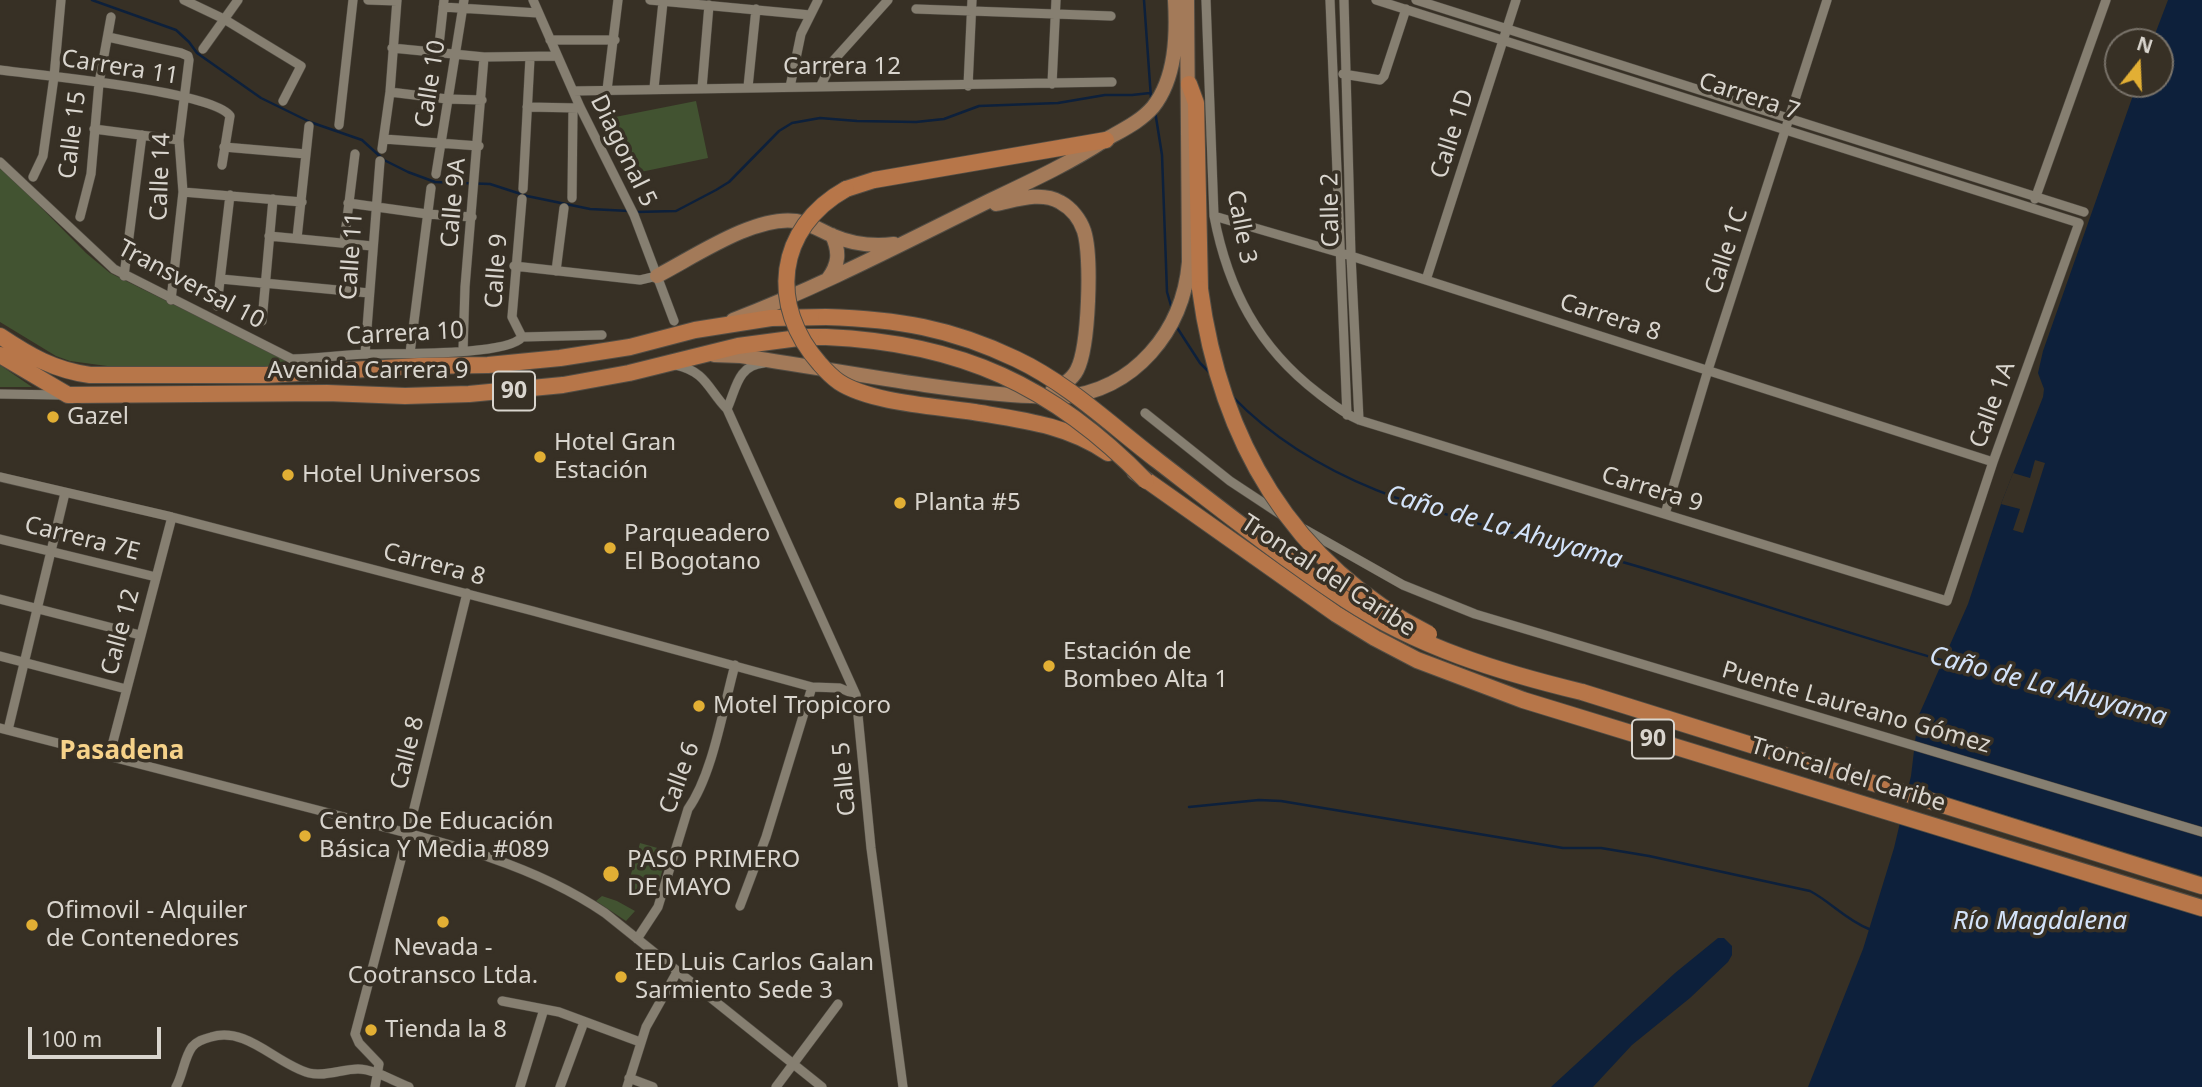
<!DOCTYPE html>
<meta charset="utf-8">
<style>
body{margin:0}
#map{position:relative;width:2202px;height:1087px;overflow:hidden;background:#373025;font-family:"Noto Sans",sans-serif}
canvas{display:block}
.north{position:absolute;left:2104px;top:28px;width:70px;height:70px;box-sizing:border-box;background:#373025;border:2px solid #787269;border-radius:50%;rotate:18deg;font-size:19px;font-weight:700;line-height:28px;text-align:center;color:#d9d5ce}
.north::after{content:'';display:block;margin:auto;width:24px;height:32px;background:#e2af34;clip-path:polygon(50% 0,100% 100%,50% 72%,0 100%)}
.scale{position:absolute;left:28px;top:1027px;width:133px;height:32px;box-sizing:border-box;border:4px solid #d9d5ce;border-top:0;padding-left:9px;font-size:21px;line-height:24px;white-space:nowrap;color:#d9d5ce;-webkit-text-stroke:5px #373025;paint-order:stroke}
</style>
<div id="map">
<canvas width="2202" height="1087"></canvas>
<div class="north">N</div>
<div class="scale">100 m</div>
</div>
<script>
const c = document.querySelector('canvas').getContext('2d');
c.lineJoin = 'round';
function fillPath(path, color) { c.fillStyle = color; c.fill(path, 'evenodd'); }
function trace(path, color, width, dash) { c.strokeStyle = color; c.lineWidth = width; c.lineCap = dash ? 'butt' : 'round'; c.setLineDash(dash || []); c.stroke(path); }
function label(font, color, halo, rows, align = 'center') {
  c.font = font + ' "Noto Sans",sans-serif'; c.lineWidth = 7; c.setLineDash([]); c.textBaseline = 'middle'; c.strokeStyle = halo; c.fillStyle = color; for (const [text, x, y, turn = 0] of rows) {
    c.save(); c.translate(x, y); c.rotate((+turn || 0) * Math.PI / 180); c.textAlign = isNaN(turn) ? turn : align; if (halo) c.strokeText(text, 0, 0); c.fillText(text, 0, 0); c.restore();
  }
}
fillPath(new Path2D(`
 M696,101L708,158L631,174L600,120Z
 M0,166L86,253L110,273L286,360L283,369L122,368L70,361L56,356L0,322Z
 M0,365L32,387H0Z
 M640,843L668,851L655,896L627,888Z
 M602,896L617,901L635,911L626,921L596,901Z`), '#425331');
fillPath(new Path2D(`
 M2168,0H2202V1087H1808L1863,949L1894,848L1911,776L1918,717L1968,604L2001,504L2043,397L2044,389L2038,373L2043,351L2137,84H2160V42H2152Z
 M1718,938H1724L1732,946V955L1728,962L1690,998L1632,1045L1593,1087H1551L1675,973Z`), '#0d203b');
fillPath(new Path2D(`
 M2035,460L2045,463L2023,533L2013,530L2020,509L2001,504L2013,473L2030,478Z
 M1905,784L2202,876V917L1896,823Z`), '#373025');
trace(new Path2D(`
 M92,0L176,30L189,42L197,53L261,98L310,122L362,140L384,160L408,172L435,182L490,184L527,196L590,209L629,211
 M1144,0L1151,98
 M1155,111L1162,155L1167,292L1172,309
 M636,212L676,211L716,190L729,182L779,131L792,123L820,118L857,121L916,122L944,119L979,106L1058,103L1105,95H1132L1150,93
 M1176,326L1200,363L1211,374
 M1233,397C1336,504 1489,523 1626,563C1733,594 1838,631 1945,661
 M1189,807L1259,800L1281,801L1563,848H1601L1649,856L1810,891C1831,902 1846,920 1869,929`), '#0d203b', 2.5);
const street = new Path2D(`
 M184,0L224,19L301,66L283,101
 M368,0L397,1
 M533,0L580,107L634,215L674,321
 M650,0L810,15
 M1206,0L1214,216C1228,289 1258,347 1318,393C1331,403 1343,413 1359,420L1947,601L1993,462L2079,223L1376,0
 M1330,0L1347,415
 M1344,0L1351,256L1359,420
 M1416,0L2084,212
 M443,7L538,13
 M916,9L1111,16
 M108,37L181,53L188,56L189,60L179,140L183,192L171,300
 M550,40H615
 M392,48L484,57L557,56
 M203,49L238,0
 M438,54L444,0
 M0,70C36,75 214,91 230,116L222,165
 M1343,74L1380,80L1384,76L1406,9
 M1052,84L1056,0
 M968,86L972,0
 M748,87L756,9
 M790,87L801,34L818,0
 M820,87L833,61L888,0
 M654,88L663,2
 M702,88L709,5
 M607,90L618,0
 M573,91L1112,82
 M390,92L447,99L482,100
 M527,107L578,108
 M339,125L353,0
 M94,129L179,140
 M384,139L479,146
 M224,147L306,154
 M382,149L390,92L397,0
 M0,162L114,269L292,359L309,371
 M436,174L464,0
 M33,177L43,156L54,77L61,0
 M523,189L530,58
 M183,192L302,202
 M572,198L573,109
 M2035,199L2106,0
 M348,203L427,214L472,217
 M1214,216L1351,256L1993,462
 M80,217L91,174L99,83L111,17
 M269,236L372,246
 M297,238L309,126
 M344,243L355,154
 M514,266L640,280L657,276
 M556,271L564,208
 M124,276L142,135
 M221,279L369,293
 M1426,280L1516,0
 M217,306L230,195
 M262,321L273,199
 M522,337L602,335
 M463,351L465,287L484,57
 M410,353L431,188
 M365,354L380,161
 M292,359C318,358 343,355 368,354C396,353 508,356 522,337L512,317L522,199
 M676,365C707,372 708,390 727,409L856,695L871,848L903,1087
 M0,394L61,395
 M727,409C736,390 737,365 764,363
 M1145,413L1230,481L1283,516
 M0,477L172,517L533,611L812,687L840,688L856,695
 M1665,514L1708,370L1827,0
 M1304,529L1403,585L1475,614L2202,832
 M0,539L156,577
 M0,599L140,635
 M0,656L126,689
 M0,728C108,756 217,784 325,812C420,837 523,857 605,913L822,1087
 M8,730L65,493
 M109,757L172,517
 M740,906L766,837L812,687
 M637,939L658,907L688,809C713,774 723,708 735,665
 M502,1001L559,1012L640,1042
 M629,1078L653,1087
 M176,1087C183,1075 184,1058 192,1047C197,1041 203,1039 211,1037C247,1026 276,1064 309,1073C325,1077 342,1069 358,1069C374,1069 393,1081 409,1087
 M375,1087L379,1064L359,1043L355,1034L408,833L467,593
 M520,1087L544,1009
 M560,1087L584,1022
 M627,1087L646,1027L677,972
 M776,1087L838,1004`);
const primary = new Path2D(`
 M996,204C1016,200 1041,191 1060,202C1071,208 1080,219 1084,231C1092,256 1089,347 1077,370C1072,380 1061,386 1052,391
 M657,276C694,257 755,215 796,221C809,223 820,230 831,235C852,244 872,247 894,244
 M828,279C839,264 840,252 832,235
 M733,320C822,286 907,241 993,199C1031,181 1070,163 1105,140C1122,130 1140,122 1153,107C1176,78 1177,35 1175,0
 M714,355L741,356C802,365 863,376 925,385C960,390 995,395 1031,396C1041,396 1052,398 1063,397C1135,390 1183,331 1189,262L1187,0`);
const highway = new Path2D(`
 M1189,84L1196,103L1200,289
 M846,189L874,180L1106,140
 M0,336C30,356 54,370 90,375H265L419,366L488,365L560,358L630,347L695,330L771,318L826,317
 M0,355L68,395L327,393L405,396L469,394L563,385L629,373L738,346L806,337H826
 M974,412C1022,420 1068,425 1108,453
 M1135,472L1336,614L1375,638L1417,660L1523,700L2202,908
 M1582,692L2202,886`);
trace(street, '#524d44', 10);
trace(primary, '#524d44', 16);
trace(highway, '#524d44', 18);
trace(street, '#867f71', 9);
trace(primary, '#a37a59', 14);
trace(highway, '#b77649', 16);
const highwayBridge = new Path2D(`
 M846,189C776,228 768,306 820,364C826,371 832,377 839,382C871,403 936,406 974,412
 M1200,289C1220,439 1291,564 1429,634
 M826,317C897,319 951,328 1016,359C1069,384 1112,426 1158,461C1219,508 1281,557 1346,600C1418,647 1499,672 1582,692
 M826,337C960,343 1053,385 1146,481`);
trace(highwayBridge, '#524d44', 18, []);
trace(highwayBridge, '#b77649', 16);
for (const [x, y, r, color] of [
 [53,417,7,"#e2af34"],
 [540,457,7,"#e2af34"],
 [288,475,7,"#e2af34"],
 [900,503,7,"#e2af34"],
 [610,548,7,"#e2af34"],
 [1049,666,7,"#e2af34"],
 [699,706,7,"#e2af34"],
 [305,836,7,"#e2af34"],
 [611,874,9,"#e2af34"],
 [443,922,7,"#e2af34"],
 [32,925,7,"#e2af34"],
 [621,977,7,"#e2af34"],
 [371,1030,7,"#e2af34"]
]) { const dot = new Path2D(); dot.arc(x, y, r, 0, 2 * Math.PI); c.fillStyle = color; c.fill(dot); trace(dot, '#373025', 2.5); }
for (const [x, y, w] of [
 [514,391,42],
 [1653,739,42]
]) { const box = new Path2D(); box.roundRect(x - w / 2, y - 19.5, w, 39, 5); c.fillStyle = '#373025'; c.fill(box); trace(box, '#d9d5ce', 2); }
label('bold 23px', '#d9d5ce', null, [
 ["90",514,391],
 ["90",1653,739]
]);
label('24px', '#d9d5ce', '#373025', [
 ["Carrera 12",842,67],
 ["Carrera 11",120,68,9],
 ["Calle 10",431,84,-81],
 ["Carrera 7",1749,97,18],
 ["Calle 1D",1453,134,-72],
 ["Calle 15",73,135,-83],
 ["Diagonal 5",623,151,64],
 ["Calle 14",161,177,-88],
 ["Calle 9A",454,203,-85],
 ["Calle 2",1331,210,-91],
 ["Calle 3",1241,227,79],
 ["Calle 1C",1727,251,-72],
 ["Calle 11",352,256,-86],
 ["Calle 9",497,271,-86],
 ["Transversal 10",191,285,28],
 ["Carrera 8",1610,318,18],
 ["Carrera 10",405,334,-3],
 ["Avenida Carrera 9",368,371],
 ["Calle 1A",1993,405,-70],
 ["Carrera 9",1652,490,17],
 ["Carrera 7E",82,539,14],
 ["Carrera 8",434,565,15],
 ["Troncal del Caribe",1328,576,33],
 ["Calle 12",121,632,-75],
 ["Puente Laureano Gómez",1856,708,16],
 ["Calle 8",408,753,-76],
 ["Troncal del Caribe",1848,775,17],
 ["Calle 6",680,778,-70],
 ["Calle 5",845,779,-95]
]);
label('24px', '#d9d5ce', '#373025', [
 ["Gazel",67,417],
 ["Hotel Gran",554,443],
 ["Estación",554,471],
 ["Hotel Universos",302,475],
 ["Planta #5",914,503],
 ["Parqueadero",624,534],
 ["El Bogotano",624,562],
 ["Estación de",1063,652],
 ["Bombeo Alta 1",1063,680],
 ["Motel Tropicoro",713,706],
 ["Centro De Educación",319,822],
 ["Básica Y Media #089",319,850],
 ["PASO PRIMERO",627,860],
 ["DE MAYO",627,888],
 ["Ofimovil - Alquiler",46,911],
 ["de Contenedores",46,939],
 ["Nevada -",443,948,"center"],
 ["Cootransco Ltda.",443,976,"center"],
 ["IED Luis Carlos Galan",635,963],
 ["Sarmiento Sede 3",635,991],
 ["Tienda la 8",385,1030]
], 'left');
label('italic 26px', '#d3e3fa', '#373025', [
 ["Caño de La Ahuyama",1504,528,16],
 ["Caño de La Ahuyama",2048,687,15],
 ["Río Magdalena",2040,922]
]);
label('bold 26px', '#f6d289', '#373025', [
 ["Pasadena",122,752]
]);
</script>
